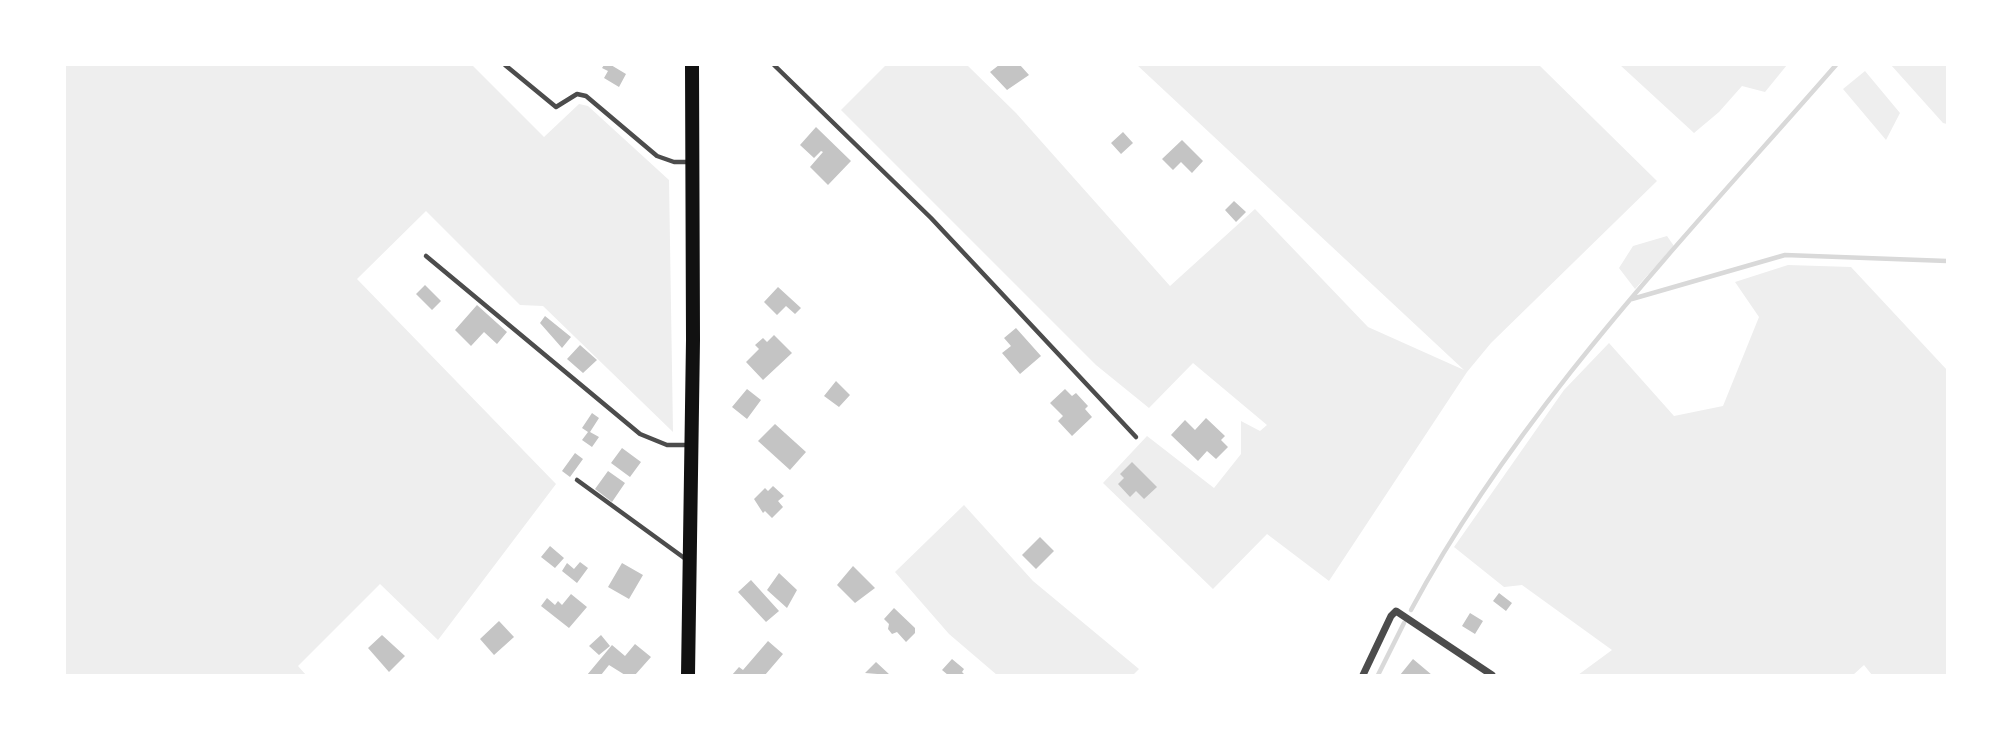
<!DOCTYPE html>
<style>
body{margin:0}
#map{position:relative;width:2012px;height:740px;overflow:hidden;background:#fff;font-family:Inter,sans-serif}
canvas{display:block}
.frame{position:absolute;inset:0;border:66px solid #fff;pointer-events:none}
</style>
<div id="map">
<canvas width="2012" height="740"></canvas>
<div class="frame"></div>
</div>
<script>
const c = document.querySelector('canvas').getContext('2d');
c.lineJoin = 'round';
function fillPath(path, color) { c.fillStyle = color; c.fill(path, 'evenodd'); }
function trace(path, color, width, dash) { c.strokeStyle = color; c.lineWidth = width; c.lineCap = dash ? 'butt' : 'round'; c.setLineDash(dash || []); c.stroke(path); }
fillPath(new Path2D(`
 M65,65H472L544,137L579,104L588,106L669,180L673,432L543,306L520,305L426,211L357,279L556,484L438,640L380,584L298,666L306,675H65Z
 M886,65H967L1016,113L1170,286L1255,209L1368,327L1464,370L1137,65H1539L1657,181L1491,343L1467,372L1329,581L1267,534L1213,589L1103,483L1147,436L1214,488L1241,454V421L1260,431L1267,425L1193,363L1149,408L1096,365L841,110Z
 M1620,65H1787L1765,92L1742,86L1719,112L1694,133Z
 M1891,65H1947V124L1943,123Z
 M1865,71L1900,113L1886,140L1843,89Z
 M1667,236L1674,246L1635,289L1619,268L1633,246Z
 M1788,265L1851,267L1947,370V675H1872L1864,665L1853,675H1578L1612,650L1522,585L1504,587L1454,547L1564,390L1609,343L1674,416L1723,406L1759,317L1735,282Z
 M964,505L1033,581L1139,669L1133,675H997L949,634L895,572Z`), '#eee');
trace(new Path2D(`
 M1632,299L1785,255L1947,261
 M1411,610C1520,407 1685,238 1836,65
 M1378,675L1404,623`), '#d9d9d9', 4.5);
fillPath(new Path2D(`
 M604,65H611L626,74L619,87L604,78L608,71L602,68Z
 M999,65H1020L1029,75L1007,90L990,72Z
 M816,127L851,161L828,185L810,167L823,152L821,151L814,158L800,145Z
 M1123,132L1133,143L1121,154L1111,143Z
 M1182,140L1203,161L1192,173L1181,162L1173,170L1162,159Z
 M1234,201L1246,212L1236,222L1225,210Z
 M425,285L441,301L432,310L416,294Z
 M778,287L801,308L795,314L786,306L777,315L764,302Z
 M477,305L507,332L497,344L484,332L471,346L455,330Z
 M545,316L571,337L562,348L540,323Z
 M1016,328L1041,356L1020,374L1002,353L1011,346L1004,338Z
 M774,335L792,353L763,380L746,362L759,349L755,345L763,338L767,342Z
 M580,345L597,360L583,373L567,359Z
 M836,381L850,395L839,407L824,396Z
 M747,389L761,400L747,419L732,407Z
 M1065,389L1072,396L1076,393L1088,406L1085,409L1092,417L1072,436L1058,421L1063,416L1050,403Z
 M592,413L599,418L590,432L599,437L592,447L582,440L588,432L582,428Z
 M1206,418L1225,436L1221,440L1228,447L1216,459L1207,451L1198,461L1171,435L1185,420L1195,430Z
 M775,424L806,452L790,470L758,441Z
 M622,448L641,462L630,477L611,463Z
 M575,453L583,459L570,477L562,471Z
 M1132,462L1157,487L1144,499L1136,491L1130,497L1118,484L1124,478L1120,474Z
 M608,471L625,483L612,502L595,489Z
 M773,486L784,496L778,501L783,507L772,518L765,511L763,513L754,499L765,488L768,491Z
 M1040,537L1054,551L1036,569L1022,555Z
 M550,546L564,558L555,568L541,557Z
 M580,562L588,568L577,583L562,571L567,563L574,569Z
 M622,563L643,575L629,599L608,587Z
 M853,566L875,588L855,603L837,585Z
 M779,573L797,590L787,608L767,590Z
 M751,580L779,611L766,622L738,592Z
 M1499,593L1512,603L1506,611L1493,601Z
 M571,594L587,607L569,628L541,606L547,598L555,605L558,601L562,605Z
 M894,608L915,628V633L906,642L897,632L892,634L888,629L889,624L884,619Z
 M1470,613L1483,621L1475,634L1462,626Z
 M499,621L514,637L494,655L480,639Z
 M382,635L405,656L389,672L368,648Z
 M601,635L610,646L599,655L589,646Z
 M768,641L783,654L765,675H732L739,667L743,670Z
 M635,644L651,657L635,675H625L609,665L601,675H587L612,645L625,656Z
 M952,659L964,669L962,672L965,675H948L942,670Z
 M1413,659L1432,675H1400Z
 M876,662L890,675L865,673Z`), '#c4c4c4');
trace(new Path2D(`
 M505,65L556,107L577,94L586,96L657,156L674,162H689
 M774,65L931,218L1136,437
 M426,256L640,434L667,445H688
 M577,480L687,560`), '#4c4c4c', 4.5);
trace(new Path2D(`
 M1363,675L1391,616L1396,611L1492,675`), '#4c4c4c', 7);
trace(new Path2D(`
 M688,675L693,340L692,65`), '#111', 14);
</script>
